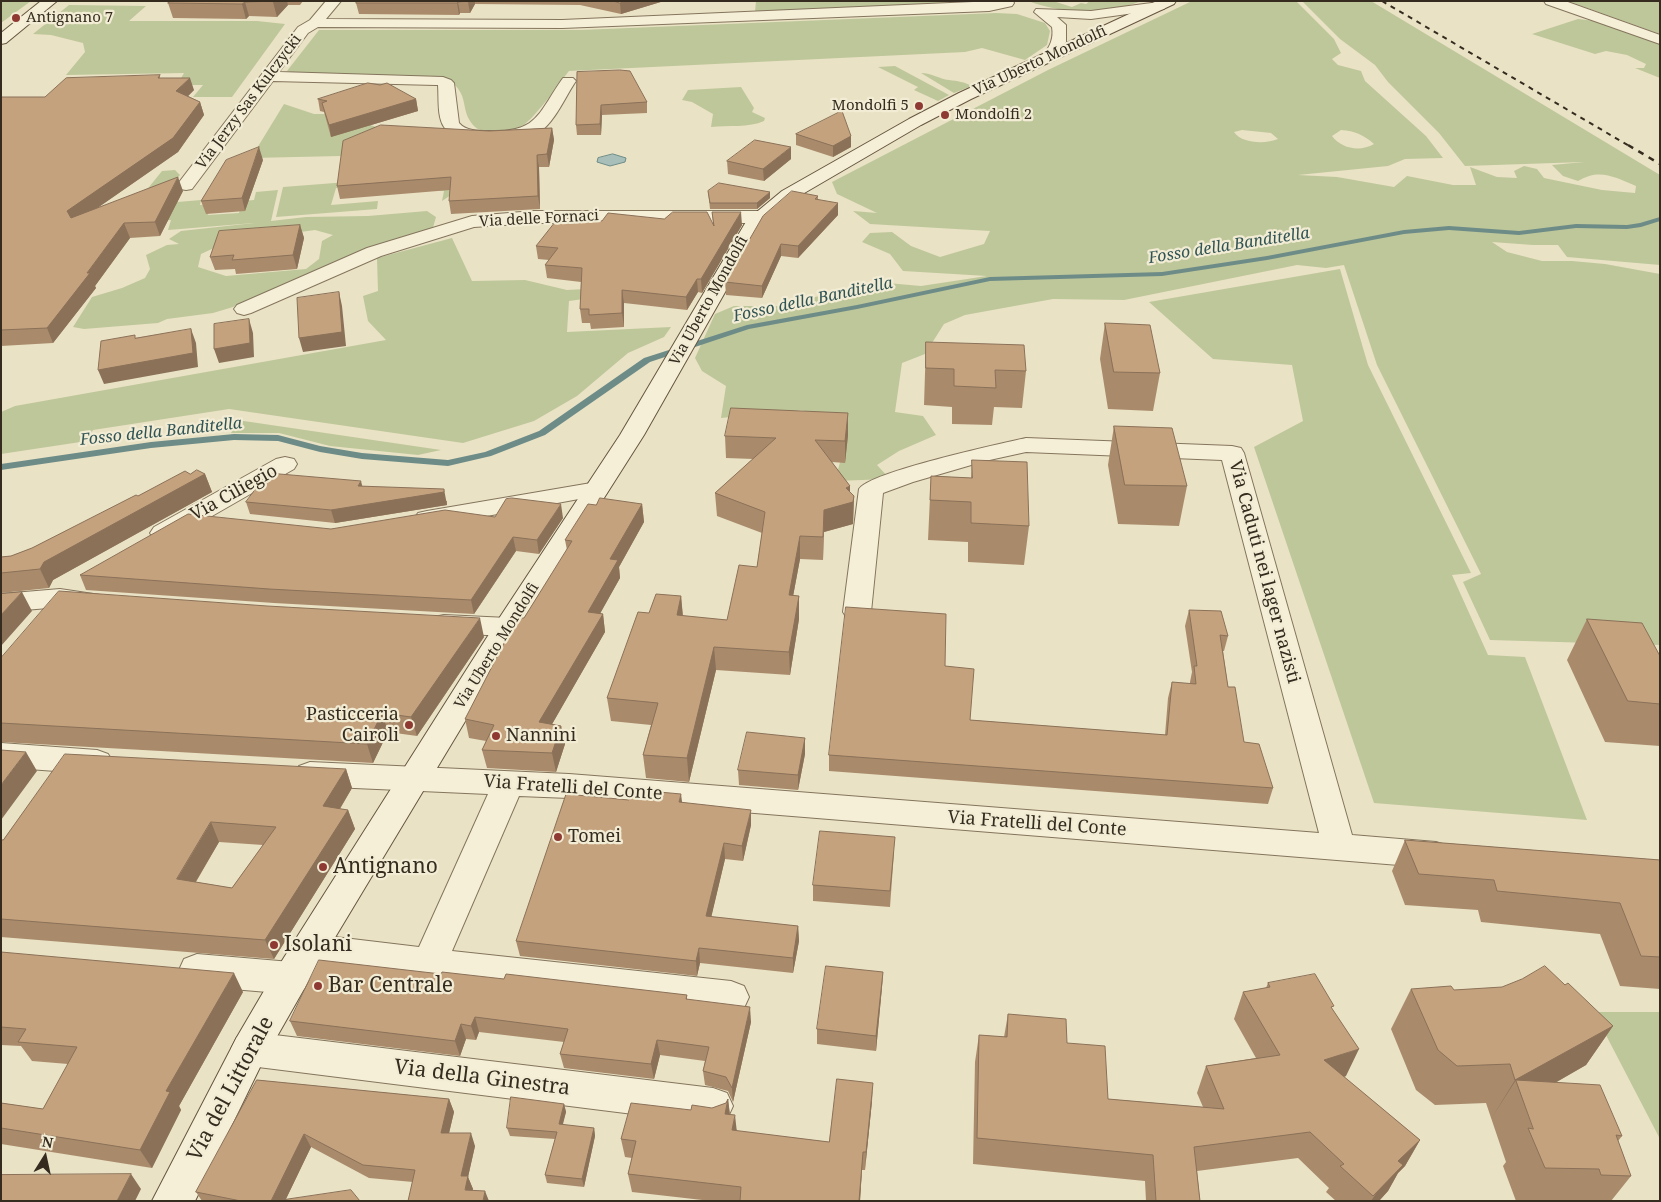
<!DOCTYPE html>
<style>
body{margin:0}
#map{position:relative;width:1661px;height:1202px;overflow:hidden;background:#eae2c5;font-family:"Noto Serif",serif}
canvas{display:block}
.frame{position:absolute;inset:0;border:2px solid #352c1f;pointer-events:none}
.north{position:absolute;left:20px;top:1132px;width:50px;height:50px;-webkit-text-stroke:4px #f2ecd4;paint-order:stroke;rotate:10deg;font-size:14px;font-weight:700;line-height:20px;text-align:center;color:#352c1f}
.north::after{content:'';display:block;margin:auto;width:18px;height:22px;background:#352c1f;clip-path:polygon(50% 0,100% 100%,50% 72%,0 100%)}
</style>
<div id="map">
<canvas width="1661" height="1202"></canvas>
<div class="frame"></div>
<div class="north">N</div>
</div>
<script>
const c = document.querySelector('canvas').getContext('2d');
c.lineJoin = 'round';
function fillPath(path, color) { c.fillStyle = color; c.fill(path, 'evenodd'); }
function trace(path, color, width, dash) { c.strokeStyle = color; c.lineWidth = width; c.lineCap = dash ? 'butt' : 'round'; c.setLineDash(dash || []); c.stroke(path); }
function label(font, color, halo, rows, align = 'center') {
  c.font = font + ' "Noto Serif",serif'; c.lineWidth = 4.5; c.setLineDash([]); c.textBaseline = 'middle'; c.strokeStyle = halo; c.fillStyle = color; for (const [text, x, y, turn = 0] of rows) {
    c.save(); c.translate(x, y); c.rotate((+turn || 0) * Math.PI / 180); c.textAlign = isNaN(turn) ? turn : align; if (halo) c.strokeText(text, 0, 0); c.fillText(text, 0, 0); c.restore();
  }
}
fillPath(new Path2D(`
 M1,1H31L1,23Z
 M756,1H979L755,12Z
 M1028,1H1053L1072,7L1081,3L1086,4L1090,1H1141C1108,15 1061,14 1028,1Z
 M1192,1H1296L1334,39L1341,53L1332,59L1338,65L1361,71L1365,81L1426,136L1443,158L1405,159L1388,166L1298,175L1337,177L1394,187L1407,176L1453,185H1476L1470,167L1497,177L1517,178L1514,171L1524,166L1537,169L1544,178L1602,190L1635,193L1636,186C1614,177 1600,168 1578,181L1563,176L1552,165L1584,162L1465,166L1439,133L1388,82L1375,65L1340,39L1302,1H1371L1660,175V265L1567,257L1558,245H1533L1492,242L1507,252L1542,261H1572L1605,264L1660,274V645L1490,640L1463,582L1481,574L1377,365L1344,265L1326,268L1297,265L1124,300L1053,299L965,315L944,324L925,354L902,363L895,412L923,416L936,435L899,451L877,465L890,479L835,481L847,436L839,419L801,410L721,418L726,386L702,371L695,358L715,314L734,306H779L876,282L921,286L987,276L903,271L890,254L862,242L870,233L892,232L911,246L940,257L984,244L990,231L870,224L853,211L877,213L837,194L832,182L1048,70ZM1242,130L1271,133L1278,139C1266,144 1242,144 1234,132ZM1341,130C1355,131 1364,135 1374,144C1360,152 1342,149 1332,136Z
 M1568,1H1660V34Z
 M69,5L146,6L129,21H257L285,24L232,97H193L203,85H177L184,73L66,75L85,52L83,43L51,35L33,34Z
 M996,13L1017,14L1045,23L1050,31L1047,45L1025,60L982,48L965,52L569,71C557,86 536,117 521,127C514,131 503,132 495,132C487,132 478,131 473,125C459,108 471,96 448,79L300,74L287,71L319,30H580Z
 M1578,19L1596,21L1660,44V78L1635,68H1644L1646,64L1627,55L1606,51L1595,54L1532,34Z
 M895,66L949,95L938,101L914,90L918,87L878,67Z
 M921,73C932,73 939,79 949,80C958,81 964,82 972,86L954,93Z
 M741,87L754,108L752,112L765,118L764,121C749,128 728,125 711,127L713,114L692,102L682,100L688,90Z
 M284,104L314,114H373L368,124L384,130L353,150L341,156L251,158Z
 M175,170L180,175L167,191L145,192L162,171Z
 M464,173L454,193L442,201L444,191L432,190V180L336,188L331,205L378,201L377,209L276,217L283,187Z
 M278,190L271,221L306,217L368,216L427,211L436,217L432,231L332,265L233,307L213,313L167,319L158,323L84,329L73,327L92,297L122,288L145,278L150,269L146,255L167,245L179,244L169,239L181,231L254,223L168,230L171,220L147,222L154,204L201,200L200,205L211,204L208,215L239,213L242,201L254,200L256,192ZM315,230L333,235L322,241L319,259L306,269L226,276L198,267L201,254L227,242Z
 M452,238L472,281L525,280L567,290L621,287L620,294L569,301L567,332L671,327L664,337L628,353L577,396L534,421L463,443L229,409L93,430L87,441L1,454V412L15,406L386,340L368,321L363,296L378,291L377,258Z
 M1340,269L1368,365L1471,573L1452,575L1488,655L1525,657L1587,820L1374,803L1254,447L1303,421L1292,365L1213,359L1149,302Z
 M237,420L441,450L418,455L330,446L279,433H231Z
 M1594,1012H1660V1139Z`), '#bec79a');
const water = new Path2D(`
 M613,154L626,158L625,162L610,166L597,162L598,158Z`);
fillPath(water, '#a7beb9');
trace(water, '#6e8c87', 1);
fillPath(new Path2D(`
 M1660,217V221L1641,227L1627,229L1576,228L1519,235L1449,230L1404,234L1267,260L1162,276L990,281L857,309L749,329L650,362L545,435L491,456L448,466L362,459L320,452L278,441L234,440L151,448L1,470V464L151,442L234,434L278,435L320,446L362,453L448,460L485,452L539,431L644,358L747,325L857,305L990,277L1162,272L1267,256L1404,230L1449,226L1519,231L1576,224L1627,225L1640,223Z`), '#6e8c87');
const minor = new Path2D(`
 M326,1H341L326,19L562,20L996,1H1013L1014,3L1012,6L989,11L562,28L318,27L308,33L279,72L443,77L451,80L454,83L459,123C466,131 478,131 489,131C538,133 538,113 563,78H573L576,81C565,97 556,120 540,132C523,145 458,146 444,127C437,117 439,98 438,85H436L273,81L192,189L186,190L180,189L177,185L180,181L298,27L310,20Z
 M1159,2L1166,6L1164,9L1091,19L1057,17L1066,25V42L1055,59H1045L1043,56C1050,46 1054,39 1052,27L1034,12L1036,9L1091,11Z
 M534,211H761L768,213L770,217L768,221L761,223H534L474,227L381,256L251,313L244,315L237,313L234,309L237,305L367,248L472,216Z
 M1026,438L1232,446L1241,448L1244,453L1352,835L1436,842L1448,846L1453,855L1448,864L1436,868L569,798L519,796L452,951L731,981L744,986L749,997L744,1008L731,1013L310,964L297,960L292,949L297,938L310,934L419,947L488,794L310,786L299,782L294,774L299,766L310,762L569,774L1319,833L1222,460L1026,452L985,461L913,482L883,493L871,612L867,618L857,621L847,618L843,612L859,489C870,472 999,444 1026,438Z
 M285,457L294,459L297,464L294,469L172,539L163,541L154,539L150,533L154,527L276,459Z
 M597,482L606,484L609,489L606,494L427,527L418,525L414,519L418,513L427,511Z
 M60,589L100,595L104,601L100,607L90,610L60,607L1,612V594Z
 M444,615L508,618L518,620L522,627L518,634L508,636L444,633L434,631L430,624L434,617Z
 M1,743L97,750L108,754L113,762L108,770L97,774L1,767Z
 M197,954L291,962L304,967L309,978L304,989L291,994L197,986L184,981L179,970L184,959Z
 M250,1032L713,1088L727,1093L733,1106L727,1119L713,1124L250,1066L237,1061L231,1049L237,1037Z`);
const tertiary = new Path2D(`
 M1544,1H1565L1660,35V44L1546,4Z`);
const secondary = new Path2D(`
 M41,1H57L6,43L1,44V33Z
 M1157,1H1176L1174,4L971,99L921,125L794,199L762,227L644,435L520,630L304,989L263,1061L195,1201H152L237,1037L278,967L498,620L620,435L747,220L782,191L909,119L959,93Z`);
trace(minor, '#84755d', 2);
trace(tertiary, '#84755d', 2);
trace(secondary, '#665640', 2);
fillPath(minor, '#f6efd8');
fillPath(tertiary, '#f6efd8');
fillPath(secondary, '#f6efd8');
trace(new Path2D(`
 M1382,1L1631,147`), '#352c1f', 2, [5, 5]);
trace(new Path2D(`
 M1628,145L1660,164`), '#352c1f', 2.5, [6, 6]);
fillPath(new Path2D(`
 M171,1H303L300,5H288L277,17L249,16L246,19L173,18L168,3Z
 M358,1H664L621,14L580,5L475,4L470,13H460L459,15L359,14L356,3Z
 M620,70L647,102V113L602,115L601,135H577L576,125Z
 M160,75V78L194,90L188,96L200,102L204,115L178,152L97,208L183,191L160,236L130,238L95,286L96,288L53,343L1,346V97H45Z
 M318,99H416L418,111L331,137L324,112L320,111Z
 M552,128L554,140L549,167H539L540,209L451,214L449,201L450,190L340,199L337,186L489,131Z
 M796,134L851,136V147L833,157L796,145Z
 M791,159L764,181L728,174L727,161Z
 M263,160L245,211L206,214L201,201Z
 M708,191L770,198L757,209H710Z
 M818,196V199L838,215L798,258L781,256L762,298L726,295L725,282Z
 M712,212L742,225L702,293L698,292L687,310L624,303V327L591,329L590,323H582L580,309L581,282L547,278L545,265L549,260L538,259L536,246L602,221L713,223Z
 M300,225L304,238L297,269L236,274L235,269L215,270L210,257Z
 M1105,323L1160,373L1153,411L1108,409L1100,359Z
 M926,342L1026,371L1022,408L994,407L992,425L952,424V407L924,405Z
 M848,413V435L845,463L832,462L850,486V492L854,496L853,524L824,532L823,560L800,559L793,596H799V619L790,675L716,670L689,782L646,778L643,755L651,725L611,721L607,698L649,613L681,596L683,616L727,620L757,567L762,533L717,516L715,493L753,459L726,458L725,436Z
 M1114,426L1187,486L1179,526L1118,524L1108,465Z
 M972,460L1029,526L1024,565L968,562V542L928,540L931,476L971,478Z
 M190,474H205L212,492L53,580L49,588L1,593V557L11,556L32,548L138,496Z
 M362,486L447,501V505L335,523L250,514L246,502Z
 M642,504L644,522L619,567L620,578L600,613L603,614L605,632L552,724L561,726L565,744L556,772L487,768L482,750L486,741L469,738L465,719L524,618L567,550L565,540L596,505Z
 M495,517L563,518L539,554L516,551L474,614L274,603L86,590L80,575L331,529Z
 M1189,610L1228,636L1224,651H1223L1228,687L1244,742L1273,788L1268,804L829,771V755L945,666L970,720L1165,735L1168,698L1172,682L1190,684V682L1192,672L1185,626Z
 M1587,619L1660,656V746L1605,742L1567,660Z
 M484,637L417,736L388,732L373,763L1,742V658Z
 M805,738V754L798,790L739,785L738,770Z
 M346,769L352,788L340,809L348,810L355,829L274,959L1,937V840ZM219,842L263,845L232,888L196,882Z
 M635,797L682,803L751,825L743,861L725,859L711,917L798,926L799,941L793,973L700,963L697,976L520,956L516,941L629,800Z
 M1405,840L1660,860V989L1620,986L1600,934L1481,922L1478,910L1405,905L1392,871Z
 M894,852L890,907L813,901V885Z
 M1,952L243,992L179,1106L181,1110L152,1168L1,1144V1103L43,1109L68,1064L32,1061L21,1046L1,1045Z
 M883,972L882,987L876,1051L817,1044V1029Z
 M441,974L687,995V999L751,1022L733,1102L728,1091L705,1085L703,1071L705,1061L660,1055L654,1079L564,1068L560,1054L564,1042L479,1032L476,1040L466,1039L460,1056L297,1036L290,1021Z
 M1268,983L1333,1010L1346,1076L1344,1077L1420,1140L1405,1166L1398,1173L1388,1191L1379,1201H1336L1326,1192L1329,1188L1298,1158L1197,1171L1200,1201H1146L1145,1181L973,1164L975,1062L979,1035L1004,1037L1008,1014L1067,1043L1108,1099L1203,1107L1197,1093L1206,1066L1256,1058L1234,1019L1243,992L1266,988Z
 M1565,985L1613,1026L1586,1065L1555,1083L1622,1136L1618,1141L1631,1176L1611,1201H1516L1503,1166L1506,1162L1486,1103L1435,1105L1416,1090L1391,1029L1411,989L1454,990Z
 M257,1080L449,1099L454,1112L449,1133L475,1146L468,1177L473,1189V1190L413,1182L369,1178L311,1147L286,1199L360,1201H202L196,1192Z
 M728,1099L730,1114L737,1131L829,1142L872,1101L865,1170H862L860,1201H711L632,1192L628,1174L632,1158L625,1157L621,1139L691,1110L712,1108L726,1103Z
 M564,1104L566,1112L562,1125L594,1128L595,1136L584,1187L547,1183L545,1175L555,1139L510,1136L507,1128Z`), '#a98b6c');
fillPath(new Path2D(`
 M273,1H287L288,5L277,17L273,2Z
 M475,1V4L470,13L468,2Z
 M626,1H664L621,14L620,3Z
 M245,2L249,16L246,19L242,4Z
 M458,2L460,13L459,15L457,3Z
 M190,78L194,90L180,104L176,91Z
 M416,99L418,111L331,137L329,125Z
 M200,102L204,115L178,152L73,225L67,211Z
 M601,105L602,115L601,135L600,124Z
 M552,128L554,140L549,167L547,154Z
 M851,136V147L833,157V146Z
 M259,147L263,160L245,211L242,198Z
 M791,147V159L764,181L763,169Z
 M537,155L539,167L540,209L538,196Z
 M178,177L183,191L160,236L155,222Z
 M770,192V198L757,209V203Z
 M838,203V215L798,258V246Z
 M741,212L742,225L702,293L701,279Z
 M124,223L130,238L95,286L96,288L53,343L47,328Z
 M300,225L304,238L297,269L293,255Z
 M781,244V256L762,298V286Z
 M697,279L698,292L687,310L686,297Z
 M622,290L624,303V327L622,313Z
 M339,292L342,306L346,346L303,352L299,338Z
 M249,319L253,333L254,357L219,363L214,349Z
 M191,329L196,343L198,367L104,384L98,370Z
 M848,413V435L845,463V441Z
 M205,474L212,492L53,580L49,588L40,569L44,562Z
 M361,481L364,493L358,486Z
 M850,486V502L854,496L853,524L824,532L823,560L824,510L846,488Z
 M444,489L447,505L335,523L331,510Z
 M561,504L563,518L539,554L537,540Z
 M642,504L644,522L619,567L620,578L591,630L588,612L610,559Z
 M800,536V559L789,618V595Z
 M513,537L516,551L474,614L471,600Z
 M22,592L32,611L1,646V615Z
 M681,596L683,619L677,615Z
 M799,596V619L790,675L789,652Z
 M603,614L605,632L543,740L539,722Z
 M480,618L484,637L417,736L411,717Z
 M714,647L716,670L689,782L687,758Z
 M382,713L388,732L373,763L367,744Z
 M561,726L565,744L556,772L552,753Z
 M805,738V754L798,790V775Z
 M26,752L37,771L1,820V785Z
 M346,769L352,788L330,825L323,806Z
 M681,794L683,809L679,802Z
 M348,810L355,829L274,959L265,940Z
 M751,810V825L743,861L742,846Z
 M211,822L219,842L186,898L177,879Z
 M724,843L725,859L708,931L706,916Z
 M798,926L799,941L793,973V958Z
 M699,948L700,963L697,976L696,961Z
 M883,972L882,987L876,1051V1036Z
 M234,973L243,992L179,1106L181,1110L152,1168L140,1150L166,1091Z
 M750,1007L751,1022L733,1102L732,1088Z
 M475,1017L479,1032L476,1040L471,1026Z
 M461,1024L466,1039L460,1056L455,1041Z
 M1613,1026L1586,1065L1523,1101L1516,1080L1491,1119L1515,1080Z
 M657,1040L660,1055L654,1079L651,1064Z
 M1359,1049L1346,1076L1312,1087L1324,1060Z
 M873,1083L872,1101L865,1170L866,1152Z
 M449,1099L454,1112L446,1146L441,1133Z
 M728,1099L730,1117L725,1114Z
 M564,1104L566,1112L561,1132L559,1124Z
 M735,1115L737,1133L732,1130Z
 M594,1128L595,1136L584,1187L582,1179Z
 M471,1133L475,1146L468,1177L473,1189L470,1201H469L461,1176Z
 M304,1134L311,1147L285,1201H271Z
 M1420,1140L1405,1166L1398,1173L1388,1191L1379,1201H1371L1398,1161Z
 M863,1152L860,1201H859Z
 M131,1174L141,1189L135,1201H117Z
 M485,1191L489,1201H483Z`), '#8a7158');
const building = new Path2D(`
 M171,1H273L245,2L242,4L168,3Z
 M358,1H468L458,2L457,3H356Z
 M614,1H626L620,3Z
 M620,70L630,71L647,102L601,105L600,124L576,125L577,72Z
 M160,75L158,78H190L176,91L200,102L173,138L67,211L71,218L178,177L155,222L124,223L87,273H90L47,328L1,330V97H45L66,78Z
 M368,83L380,85L387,83L416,99L329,125L322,103L327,101L318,99Z
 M842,111L851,136L833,146L796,134Z
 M381,125L489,131L552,128L547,154L537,155L538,196L449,201L451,177L337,186L343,141Z
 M755,140L791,147L763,169L727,161Z
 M259,147L242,198L201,201L226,160Z
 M719,183L770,192L757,203H710L708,191Z
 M792,191L818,196L815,199L838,203L798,246L781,244L762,286L725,282L763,216Z
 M673,212H707L714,226L712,212H741L701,279H697L686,297L622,290V313L589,315V309H580L582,268L545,265L558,248L536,246L559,217L602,221L608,213L664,219Z
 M300,225L293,255L232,260L234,255L210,257L219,231Z
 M339,292L342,332L299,338L297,298Z
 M249,319L250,343L214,349V324Z
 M1105,323L1150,325L1160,373L1114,372Z
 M191,329L193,353L98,370L101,341L135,335V338Z
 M926,342L1024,345L1026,371L995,370L996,388L954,386V369L926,368Z
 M731,408L848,413L845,441L815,440L850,486L846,488L854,496L853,502L824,510L823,537L800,536L789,595L799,596L789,652L714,647L687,758L643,755L658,703L607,698L638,612L649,613L656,594L681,596L677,615L727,620L739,565L757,567L765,512L715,493L776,438L725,436Z
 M1114,426L1172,428L1187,486L1125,485Z
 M972,460L1027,462L1029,526L971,523V502L930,500L931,476L972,478Z
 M197,470L205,474L44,562L40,569L1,573V557L11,556L32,548L136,495L138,496L185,471L190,474Z
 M268,473L361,481L358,486L444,489V492L331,510L246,502Z
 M512,498L561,504L537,540L513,537L471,600L269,589L80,575L188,514L331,529L445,510L495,517L506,499Z
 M600,498L642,504L610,559L618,560L588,612L603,614L539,722L561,726L552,753L482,750L494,725L465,719L517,618H524L572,541L565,540L588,504L596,505Z
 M59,591L267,606L480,618L411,717L382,713L367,744L1,723V658Z
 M22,592L1,615V594Z
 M846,607L946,614L945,666L974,669L970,720L1167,735L1172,682L1196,684L1194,666H1197L1189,610L1221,611L1228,636L1220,635L1228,687H1235L1244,742L1259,744L1273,788L829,755Z
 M1587,619L1642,623L1660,656V704L1628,701Z
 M747,732L805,738L798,775L738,770Z
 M1,750L26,752L1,785Z
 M65,754L346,769L323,806L348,810L265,940L1,919V840H3ZM211,822L276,827L232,888L177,879Z
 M637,790L681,794L679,802L751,810L742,846L724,843L706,916L798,926L793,958L699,948L696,961L516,941L566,794L629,800L630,797H635Z
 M820,831L895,837L890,891L813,885Z
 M1405,840L1660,860V957L1641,956L1620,903L1497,891L1494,880L1419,874Z
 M1,952L234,973L166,1091L170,1092L140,1150L1,1128V1103L43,1109L77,1047L18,1042L26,1029L1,1027Z
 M319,960L441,974L442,972L504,979L506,974L687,995L686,999L750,1007L732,1088L726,1077L703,1071L709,1047L657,1040L651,1064L560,1054L568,1029L475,1017L471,1026L461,1024L455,1041L290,1021Z
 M826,966L883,972L876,1036L817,1029Z
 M1545,966L1565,985L1568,983L1613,1026L1515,1080L1510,1064L1457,1066L1438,1050L1411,989L1451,986L1454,990L1502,987L1522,979Z
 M1315,974L1334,1006L1331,1007L1359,1049L1324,1060L1420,1140L1398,1161L1403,1165L1373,1196L1340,1166L1344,1164L1310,1132L1194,1147L1200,1201H1156L1153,1155L977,1138L979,1035L1007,1037L1008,1014L1066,1019L1067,1043L1105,1046L1108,1099L1224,1109L1206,1066L1280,1055L1243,992L1270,987L1268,983Z
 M837,1079L873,1083L866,1152H863L859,1201H740L741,1187L628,1174L636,1141L621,1139L631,1103L691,1110L692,1105L712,1108L726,1103L728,1099L725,1114L735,1115L732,1130L829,1142Z
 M257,1080L449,1099L441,1133H471L461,1176H468L465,1190L485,1191L483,1201H408L415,1170L363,1165L304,1134L271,1201H241L196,1192Z
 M1516,1080L1600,1085L1622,1136L1616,1135L1631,1176L1601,1175L1599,1169L1545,1168L1528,1128L1533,1129Z
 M511,1097L564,1104L559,1124L594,1128L582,1179L545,1175L557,1132L507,1128Z
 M131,1174L117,1201H1V1175Z
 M351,1190L360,1201H275Z`);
fillPath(building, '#c5a27e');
trace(building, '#8a7158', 1);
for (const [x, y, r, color] of [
 [16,18,5,"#8e3932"],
 [919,106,5,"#8e3932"],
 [945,115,5,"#8e3932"],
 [409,725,5,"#8e3932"],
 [496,736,5,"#8e3932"],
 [558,837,5,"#8e3932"],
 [323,867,5,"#8e3932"],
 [274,945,5,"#8e3932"],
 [318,986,5,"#8e3932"]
]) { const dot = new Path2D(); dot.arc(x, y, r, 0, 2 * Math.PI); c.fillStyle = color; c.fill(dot); trace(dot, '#f2ecd4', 2); }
label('15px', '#352c1f', '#f2ecd4', [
 ["Antignano 7",26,18],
 ["Mondolfi 5",909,106,"right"],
 ["Mondolfi 2",955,115]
], 'left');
label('15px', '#352c1f', '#f2ecd4', [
 ["Via Uberto Mondolfi",1040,61,-25],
 ["Via Jerzy Sas Kulczycki",249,102,-53],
 ["Via delle Fornaci",539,219,-3],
 ["Via Uberto Mondolfi",709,301,-61],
 ["Via Uberto Mondolfi",497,646,-58]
]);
label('italic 16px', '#305354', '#f2ecd4', [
 ["Fosso della Banditella",1229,246,-9],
 ["Fosso della Banditella",813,300,-12],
 ["Fosso della Banditella",161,432,-6]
]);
label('18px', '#352c1f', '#f2ecd4', [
 ["Via Ciliegio",234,493,-29],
 ["Via Caduti nei lager nazisti",1264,572,75],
 ["Via Fratelli del Conte",573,788,4],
 ["Via Fratelli del Conte",1037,824,4]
]);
label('18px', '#352c1f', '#f2ecd4', [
 ["Pasticceria",399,715,"right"],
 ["Cairoli",399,736,"right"],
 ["Nannini",506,736],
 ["Tomei",568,837]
], 'left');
label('21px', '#352c1f', '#f2ecd4', [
 ["Antignano",333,867],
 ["Isolani",284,945],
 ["Bar Centrale",328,986]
], 'left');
label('21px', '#352c1f', '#f2ecd4', [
 ["Via della Ginestra",482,1078,7],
 ["Via del Littorale",231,1089,-62]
]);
</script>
